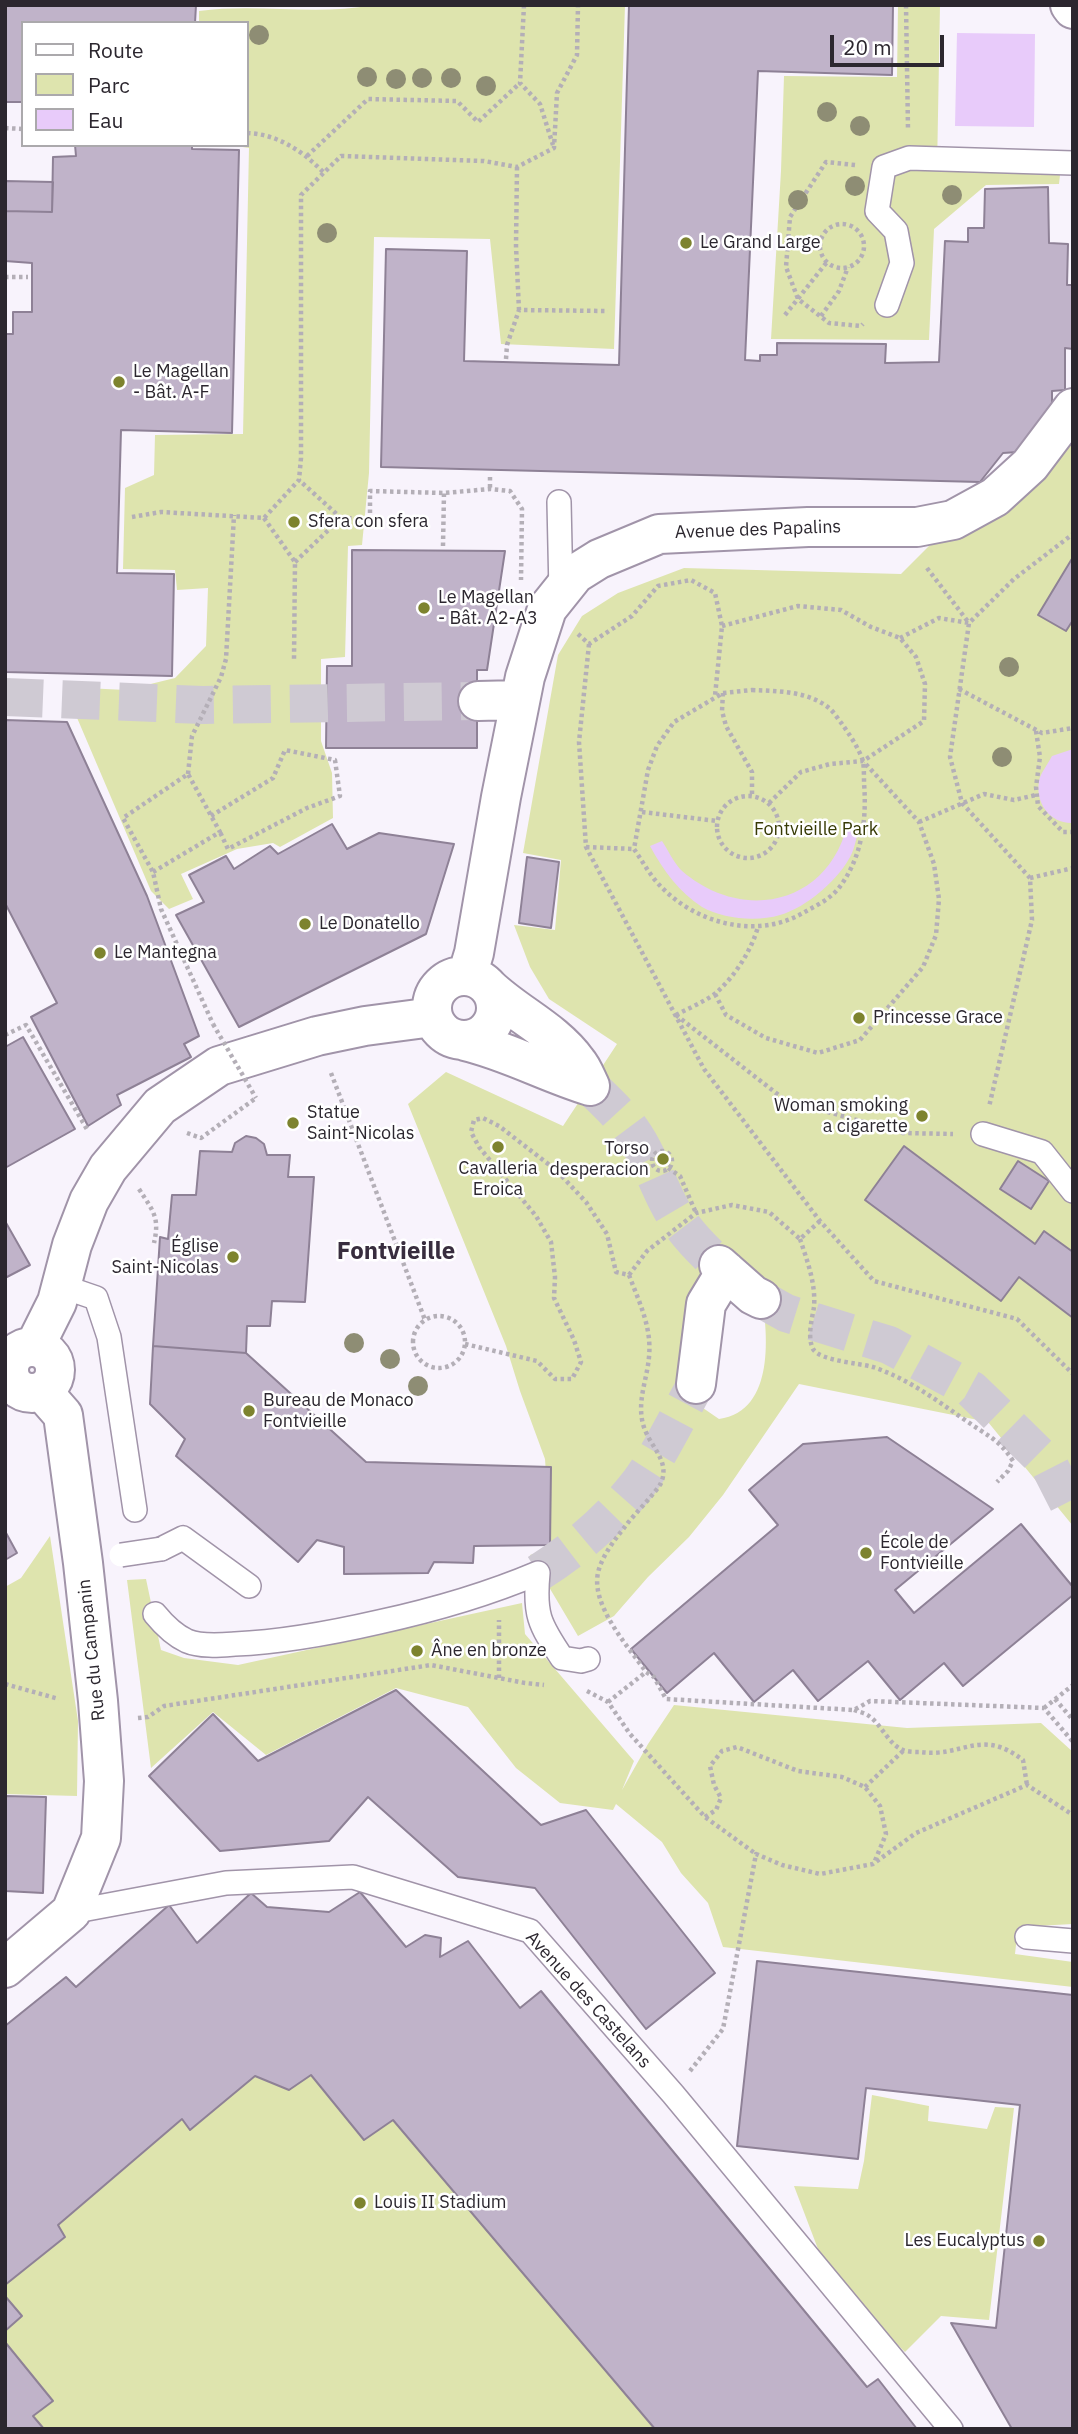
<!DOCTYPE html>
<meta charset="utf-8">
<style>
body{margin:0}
#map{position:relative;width:1078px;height:2434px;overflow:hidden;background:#f8f3fc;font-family:"IBM Plex Sans",sans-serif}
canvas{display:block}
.frame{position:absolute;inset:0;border:7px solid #2c272f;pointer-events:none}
.legend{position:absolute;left:21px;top:21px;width:228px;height:126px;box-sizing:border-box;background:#fff;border:2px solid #aba9ac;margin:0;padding:9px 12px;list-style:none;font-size:21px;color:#2c272f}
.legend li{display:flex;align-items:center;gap:14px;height:35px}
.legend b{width:35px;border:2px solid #aba9ac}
.scale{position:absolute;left:830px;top:35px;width:114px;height:32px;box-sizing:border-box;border:4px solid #2c272f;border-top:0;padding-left:9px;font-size:21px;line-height:24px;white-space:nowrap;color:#2c272f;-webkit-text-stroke:5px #fff;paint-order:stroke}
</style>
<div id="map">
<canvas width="1078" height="2434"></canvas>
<div class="frame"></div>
<ul class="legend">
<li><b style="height:9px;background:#fff"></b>Route</li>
<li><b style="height:19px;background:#dee4ae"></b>Parc</li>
<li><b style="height:19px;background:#e8cbfa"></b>Eau</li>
</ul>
<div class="scale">20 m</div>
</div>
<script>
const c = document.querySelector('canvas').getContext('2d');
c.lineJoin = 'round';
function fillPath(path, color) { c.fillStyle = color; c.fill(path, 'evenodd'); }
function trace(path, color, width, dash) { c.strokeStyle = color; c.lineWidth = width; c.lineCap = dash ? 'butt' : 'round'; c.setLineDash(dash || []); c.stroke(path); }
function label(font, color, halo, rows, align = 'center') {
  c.font = font + ' "IBM Plex Sans",sans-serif'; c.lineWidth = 5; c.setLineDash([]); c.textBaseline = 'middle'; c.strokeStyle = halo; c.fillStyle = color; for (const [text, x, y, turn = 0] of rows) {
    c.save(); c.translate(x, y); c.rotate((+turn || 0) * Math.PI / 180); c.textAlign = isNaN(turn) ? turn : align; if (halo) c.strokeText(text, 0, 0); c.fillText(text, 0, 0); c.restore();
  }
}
fillPath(new Path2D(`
 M373,5H625L614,349L501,344L490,239L374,237L369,473L362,545L348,546L345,657L321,659V741L332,773L333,818L280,847L273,843L237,849L181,874L193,899L169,909L151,891L72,706L85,688L126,690L175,678L206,646L208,588L177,590L175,570L123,569L125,488L154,475L155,435L243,434L249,148L229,145H247V23H199V11C257,3 316,16 373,5Z
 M898,5H940L937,170L1060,175L1059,184L986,185L934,229L929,340L771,339L781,171L784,76L897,77Z
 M1073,442V1526L988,1422L799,1384L723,1495L689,1537L648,1577L614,1616L578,1636L530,1555L551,1548L545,1459L520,1391L506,1346L408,1104L446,1072L563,1126L617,1044L549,999L530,967L514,925L555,930L561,860L523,853L558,655L582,616L618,593L684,568L901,574L929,546L1014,506ZM761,1291C768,1332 776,1411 719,1419L703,1408L689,1373L693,1298Z
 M50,1536L78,1721L77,1796L5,1794V1587L21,1578Z
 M146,1579L161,1650L184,1658L238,1665L522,1603L525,1634L634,1761L622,1790L648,1744L674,1705L907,1728L1041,1723L1073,1752V1924L1018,1927L1015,1954L1073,1962V1987L723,1947L708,1903L681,1873L662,1842L616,1804L613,1810L560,1803L516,1768L468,1707L396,1688L266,1755L213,1712L151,1768L127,1580Z
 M360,1892L406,1947L425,1935L441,1938L440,1957L468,1941L520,2007L541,1991L867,2387L878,2379L917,2429H5V2026L76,1987L197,1943L251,1893L267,1907L329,1912Z
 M872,2095L929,2106L928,2121L987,2129L995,2107L1014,2108L989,2320L941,2316L905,2352L864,2312L818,2249L794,2186L858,2189L864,2161Z`), '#dee4ae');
fillPath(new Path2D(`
 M957,33L1035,34L1034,127L955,126Z
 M1073,749V823C1050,824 1035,803 1039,781C1040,774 1048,764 1052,756Z
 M847,826L859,827C857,836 855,846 852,853C841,878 806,908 780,915C757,922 723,919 702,907C679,892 663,870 650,846L662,841C668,850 673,861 680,869C688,877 701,885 711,890C770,917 831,890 847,826Z`), '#e8cbfa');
const building = new Path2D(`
 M5,5H196L195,23H23V102H5Z
 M629,5H893L892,75L758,71L745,360L760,361V355H777V343L886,344L885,363L939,362L945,241L968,242V228H984L985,189L1048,187L1049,243L1068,244L1067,285H1073V349L1065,348V390L1052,391V409L1018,452L1003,453L980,482L381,467L386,249L467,251L464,361L619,365Z
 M75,145H192V149L239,150L232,433L121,430L117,573L174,574L172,676L5,672V334H13V312H32V263L5,261V211L52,212L53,157L76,156Z
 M5,181L53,182L52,212L5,211Z
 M352,550L505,551L487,670H477V748H326L327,666H352Z
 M1073,557V620L1066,631L1038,615Z
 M5,720L67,722L147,896L199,1036L184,1044L191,1057L117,1095L121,1105L88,1126L31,1017L57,1003L5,903Z
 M332,824L347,849L379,833L454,844L426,934L239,1027L176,915L204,902L189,875L226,856L234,869L270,846L278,854Z
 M527,857L559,862L551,928L519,923Z
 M23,1037L75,1129L5,1168V1047Z
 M246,1136L256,1138L264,1144L267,1155H290L288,1177H314L305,1302L272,1301L270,1326H247L246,1353L153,1346L160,1237L168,1239L172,1195H196L200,1151L232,1152L235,1143Z
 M904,1146L1035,1244L1044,1231L1073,1252V1318L1019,1277L1001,1301L865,1200Z
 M1018,1161L1049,1181L1031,1209L1000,1189Z
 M5,1221L30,1265L5,1278Z
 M153,1346L246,1353L366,1462L551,1467L550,1545L474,1546L473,1563L434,1562L428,1573L344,1574V1547L317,1540L298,1562L176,1456L185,1439L150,1404Z
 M887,1437L993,1509L895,1590L914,1613L1021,1524L1073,1587V1595L963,1686L944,1663L900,1700L868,1661L818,1701L793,1670L754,1702L714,1653L667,1693L631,1649L778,1525L749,1490L803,1444Z
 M5,1531L17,1553L5,1560Z
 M396,1690L541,1825L586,1810L715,1973L646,2029L535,1888L458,1877L368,1797L329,1841L220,1851L149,1776L213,1714L258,1761Z
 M5,1796L46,1797L43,1893L5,1891Z
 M360,1892L406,1947L425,1935L441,1938L440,1957L468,1941L520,2008L541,1991L867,2387L878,2379L917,2429H655L393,2120L364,2140L311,2075L289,2090L255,2076L190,2130L182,2119L58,2225L65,2237L5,2285V2026L66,1977L76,1987L169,1905L197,1943L251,1893L267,1907L329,1912Z
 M757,1961L1073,1995V2429H1012L951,2323L996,2328L1020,2105L866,2088L858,2159L737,2146Z
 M5,2296L22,2316L5,2331Z
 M5,2342L53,2401L33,2416L44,2429H5Z`);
fillPath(building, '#c0b3c9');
trace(building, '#8e8196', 2);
trace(new Path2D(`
 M5,697L203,705L478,701
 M590,1086C604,1100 619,1113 631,1130C647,1152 655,1178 668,1203C680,1227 699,1247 719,1265
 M761,1299L786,1313L889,1345L972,1390L1049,1465L1073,1512
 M538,1573C576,1549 611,1519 639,1483C659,1456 679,1414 696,1384`), '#cfcad3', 38, [38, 19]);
const service = new Path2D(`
 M887,305L902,263L896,231L877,211L884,167L909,158L1073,163
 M559,502L561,593
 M983,1134L1042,1152L1073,1191
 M61,1286L96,1298L109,1337L135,1510
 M161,1549L183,1538L249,1586
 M155,1614C164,1625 174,1635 187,1641C201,1647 221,1645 235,1644C284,1642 331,1633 379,1622C434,1610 486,1595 538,1573C534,1614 539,1624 562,1658L581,1661L588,1659
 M71,1912L226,1883L353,1877L530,1931L673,2094L951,2429
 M1027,1937L1073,1941`);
const minor = new Path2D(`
 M1070,5L1073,9
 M478,701L519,700
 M467,976L474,953L501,797L525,677L547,609L575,574L599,559L659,534L808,527H917L953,520L995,497L1030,465L1073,408
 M432 1008a32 32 0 1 1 64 0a32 32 0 1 1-64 0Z
 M488,987C516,1014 554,1030 577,1062C583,1069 586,1078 590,1086
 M465,1041C508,1051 547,1073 590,1086
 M719,1265L753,1295L761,1299
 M35,1346L57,1302L72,1245L89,1201L108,1168L160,1106L219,1066L317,1036L365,1026L433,1017
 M9 1370a23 23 0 1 1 46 0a23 23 0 1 1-46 0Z
 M696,1384L706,1304L726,1271
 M5,1968L71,1912L101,1838L104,1781L98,1701L83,1563L63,1415L42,1391`);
trace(service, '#a194a9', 26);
trace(minor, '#a194a9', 42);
trace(new Path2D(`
 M524,5L520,83L540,104L553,145
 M906,5L908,129
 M5,128L23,129
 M247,133C277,134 303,151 324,173
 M307,156L368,99L457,101L478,122L520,83
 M855,165L826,162L790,217L786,267L798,299L829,323L861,326L863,324
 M517,167L516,246L519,310
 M820 246a22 22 0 1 1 44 0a22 22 0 1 1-44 0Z
 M5,277H28
 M785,315L827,262
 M821,316L839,291L848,267
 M506,359L507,345L519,310L608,311
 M490,477V489
 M132,517L161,512L264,518L299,480L301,458V195L341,156L484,161L517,167L554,148L557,93L577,55L578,5
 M264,518L295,562L294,660
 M341,518L370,519V491L444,493L490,489L510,491L522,509L521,580
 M443,546L444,493
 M295,562L341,518L299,480
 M927,568L969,623L950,757L962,803L1030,878L1032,920L989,1107
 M722,626L798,606L841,610L871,627L900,638L916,657L925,684L924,721L863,761
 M578,634L589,644L632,616L658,586L691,580L715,593L722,626L715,696
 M900,638L939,618L969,623L1014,579L1073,534
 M589,644L579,742L586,847L704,1069L820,1221L874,1281L1017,1319L1073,1374
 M959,689L1042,733L1073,728
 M752,690C777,691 808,691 829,708C834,712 838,719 842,724C850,735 859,749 863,761C864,768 864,776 864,783C867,819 862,859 838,889C829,900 815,906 803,913C754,941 690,922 655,880C647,870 641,859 634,849L648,770L657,746L674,722L723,693Z
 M723,693L722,711L726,726L752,772V795
 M1036,731L1040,757L1036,787L1038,806L1063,832H1073
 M188,774L192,736L221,677L226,659L234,515
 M717 827a31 31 0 1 1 62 0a31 31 0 1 1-62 0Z
 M642,812L717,821
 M211,816L273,778L285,750L335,760L340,796L307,808L228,849L220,832
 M919,822L984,794L1014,800L1036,795
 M586,847L634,849
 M153,872L220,832L188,774L123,818L153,872L161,909L213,1024
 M1030,878L1073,868
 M715,994L726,1015L766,1038L818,1053L860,1040L923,967L936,935L939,899L934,864L919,822L863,761L830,764L801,772L769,803
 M676,1015L785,1100L903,1133L953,1134
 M676,1015C689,1008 704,1002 716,993C735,976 751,951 758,927
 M5,1035L26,1025L88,1131
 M331,1073L425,1320
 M187,1133L201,1138L256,1098
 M652 1161a10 10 0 1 1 20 0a10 10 0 1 1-20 0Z
 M668,1168L680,1176L696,1213
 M139,1189C153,1211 160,1217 154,1243
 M800,1239C807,1260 816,1284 814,1307C812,1319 807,1337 813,1349C820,1361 859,1363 873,1367C908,1379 935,1399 965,1420C986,1435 999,1439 1013,1461L1008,1471L997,1482
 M629,1275C639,1302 652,1327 649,1357C647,1381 635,1405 645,1430C652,1448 670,1462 661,1483C658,1490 633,1516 627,1524C616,1538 604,1553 599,1569C588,1603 628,1646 646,1672L654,1677L666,1699L854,1710L870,1701L1044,1708L1073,1742
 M629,1275L647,1251L696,1213L732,1205L769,1212L800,1239L820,1221
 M413 1342a26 26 0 1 1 52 0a26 26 0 1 1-52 0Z
 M465,1344L537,1361L555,1379H572L581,1362L574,1340L554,1298L555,1277L551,1242L536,1216L479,1147L471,1132L474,1120L483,1118L499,1126L556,1170L586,1202L607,1234L616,1272L629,1275
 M499,1678V1620
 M5,1684L59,1699
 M587,1691L608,1702L630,1734L705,1817L756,1854
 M1055,1699L1073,1720
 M608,1702L646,1672
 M1044,1708L1073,1685
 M854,1710C859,1712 865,1713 869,1716C882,1725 888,1744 903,1750C908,1752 915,1752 920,1752C963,1758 980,1727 1023,1760L1027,1785
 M138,1718L148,1717L164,1706L431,1665L525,1683L544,1685
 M865,1787L904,1750
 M705,1817L716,1810L721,1798L714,1785L710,1766L722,1751L737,1747L798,1771L842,1777L865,1787L880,1806L886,1834L874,1863
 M690,2071L723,2029L756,1854L782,1865L820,1874L873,1864L916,1833L1027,1785L1073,1815`), '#b4afb7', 4.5, [3.5, 3.5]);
trace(service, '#fff', 23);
trace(minor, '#fff', 38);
const serviceBridge = new Path2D(`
 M121,1555L161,1549`);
trace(serviceBridge, '#a194a9', 26, []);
trace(new Path2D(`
 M213,1024L256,1098`), '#b4afb7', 4.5, [3.5, 3.5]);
trace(serviceBridge, '#fff', 23);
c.fillStyle = '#8e8d74';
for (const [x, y] of [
 [259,35],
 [367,77],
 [422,78],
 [451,78],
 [396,79],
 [486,86],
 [827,112],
 [860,126],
 [855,186],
 [952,195],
 [798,200],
 [327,233],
 [1009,667],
 [1002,757],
 [354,1343],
 [390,1359],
 [418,1386]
]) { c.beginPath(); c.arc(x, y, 10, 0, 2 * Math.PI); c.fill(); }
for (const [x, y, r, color] of [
 [686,243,7,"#7d832e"],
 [119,382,7,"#7d832e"],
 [294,522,7,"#7d832e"],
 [424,608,7,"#7d832e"],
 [305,924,7,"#7d832e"],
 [100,953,7,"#7d832e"],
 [859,1018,7,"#7d832e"],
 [922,1116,7,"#7d832e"],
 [293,1123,7,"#7d832e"],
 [498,1147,7,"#7d832e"],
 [663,1159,7,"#7d832e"],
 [233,1257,7,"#7d832e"],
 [249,1411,7,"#7d832e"],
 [866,1553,7,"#7d832e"],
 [417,1651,7,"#7d832e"],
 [360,2203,7,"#7d832e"],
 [1039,2241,7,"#7d832e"]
]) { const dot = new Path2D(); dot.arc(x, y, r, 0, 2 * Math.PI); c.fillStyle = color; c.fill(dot); trace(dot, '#fff', 2.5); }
label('18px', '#2c272f', '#fff', [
 ["Le Grand Large",700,243],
 ["Le Magellan",133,372],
 ["- Bât. A-F",133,393],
 ["Sfera con sfera",308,522],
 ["Le Magellan",438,598],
 ["- Bât. A2-A3",438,619],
 ["Le Donatello",319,924],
 ["Le Mantegna",114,953],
 ["Princesse Grace",873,1018],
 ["Woman smoking",908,1106,"right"],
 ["a cigarette",908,1127,"right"],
 ["Statue",307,1113],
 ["Saint-Nicolas",307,1134],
 ["Torso",649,1149,"right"],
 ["desperacion",649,1170,"right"],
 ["Cavalleria",498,1169,"center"],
 ["Eroica",498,1190,"center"],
 ["Église",219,1247,"right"],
 ["Saint-Nicolas",219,1268,"right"],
 ["Bureau de Monaco",263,1401],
 ["Fontvieille",263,1422],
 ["École de",880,1543],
 ["Fontvieille",880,1564],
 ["Âne en bronze",431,1651],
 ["Louis II Stadium",374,2203],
 ["Les Eucalyptus",1025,2241,"right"]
], 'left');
label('18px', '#2c272f', '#fff', [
 ["Avenue des Papalins",758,530,-2],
 ["Rue du Campanin",92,1650,-96],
 ["Avenue des Castelans",588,2000,48]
]);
label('18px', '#373a05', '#fff', [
 ["Fontvieille Park",816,830]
]);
label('bold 24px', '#382d3e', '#fff', [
 ["Fontvieille",396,1252]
]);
</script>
